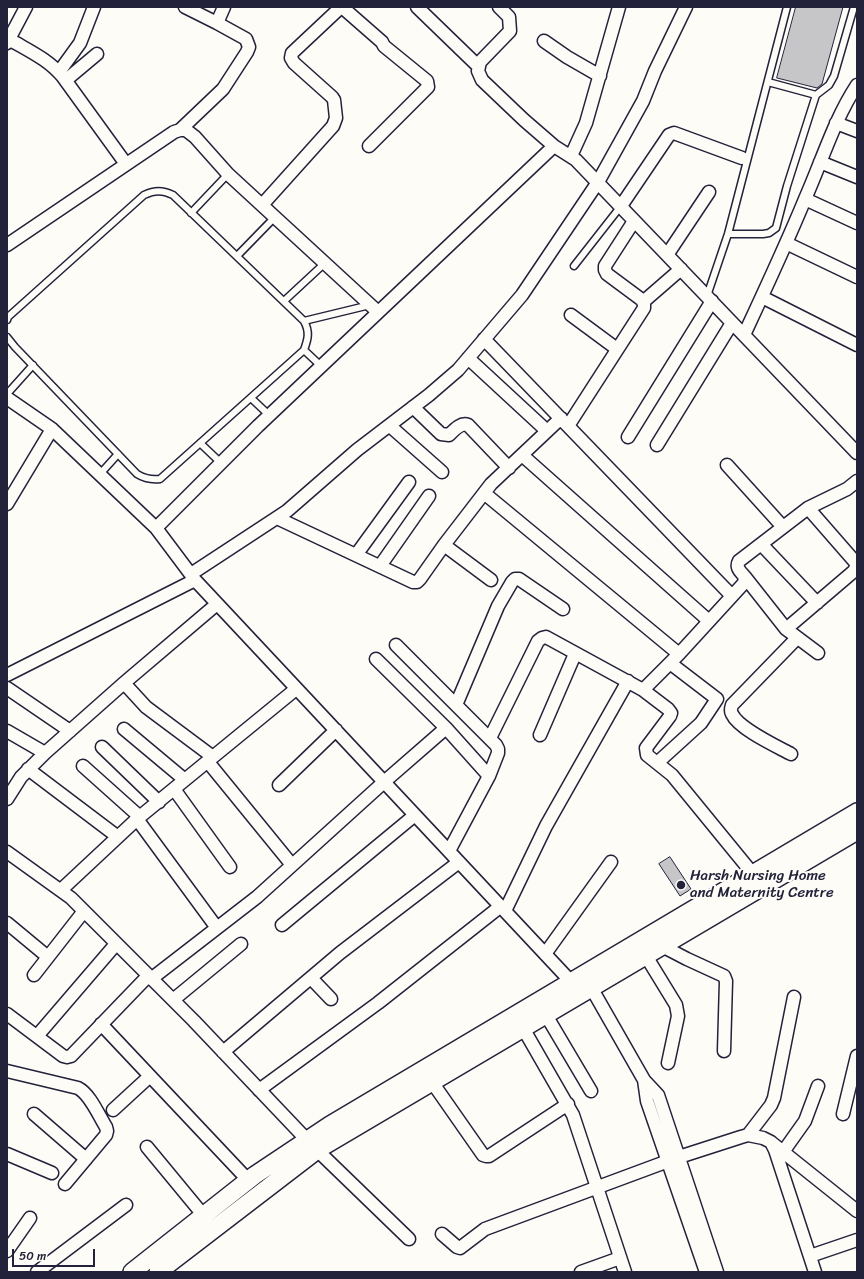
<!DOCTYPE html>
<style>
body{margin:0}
#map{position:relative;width:864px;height:1279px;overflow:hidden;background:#fdfcf7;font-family:Sriracha,sans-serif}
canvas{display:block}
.frame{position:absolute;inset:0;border:8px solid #22223b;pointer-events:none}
.scale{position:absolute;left:12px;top:1249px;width:83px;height:18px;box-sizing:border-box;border:2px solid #22223b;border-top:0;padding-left:5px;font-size:12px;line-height:14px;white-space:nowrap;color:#22223b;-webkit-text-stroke:3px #fdfcf7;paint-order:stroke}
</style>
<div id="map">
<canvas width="864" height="1279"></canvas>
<div class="frame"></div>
<div class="scale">50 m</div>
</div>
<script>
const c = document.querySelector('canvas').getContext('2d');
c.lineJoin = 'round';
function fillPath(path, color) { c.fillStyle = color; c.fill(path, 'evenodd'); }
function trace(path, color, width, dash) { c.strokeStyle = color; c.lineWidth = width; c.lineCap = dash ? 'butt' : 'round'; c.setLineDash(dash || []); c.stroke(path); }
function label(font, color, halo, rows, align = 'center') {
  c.font = font + ' Sriracha,sans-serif'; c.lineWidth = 4; c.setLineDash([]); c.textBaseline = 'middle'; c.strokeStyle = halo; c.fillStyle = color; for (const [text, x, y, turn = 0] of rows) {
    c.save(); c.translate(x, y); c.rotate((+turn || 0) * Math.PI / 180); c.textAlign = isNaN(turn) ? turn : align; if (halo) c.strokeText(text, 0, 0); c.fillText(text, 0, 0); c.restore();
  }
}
const building = new Path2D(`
 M796,7H843L822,84L817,88L777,78Z
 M670,857L691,889L680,896L659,864Z`);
fillPath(building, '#c6c6c8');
trace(building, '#22223b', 1);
const lane = new Path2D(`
 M768,82L816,95
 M191,213L228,174
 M728,234H763L769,233L776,228L787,186L816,95L829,85L834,76L854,7
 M237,256L275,217
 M574,266L621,206
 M707,296L728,234L787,7
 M284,301L325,263
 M7,320L8,317L144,195C155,190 162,190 173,195L304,321C310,332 308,339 304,350L160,479C151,480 145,479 137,474L15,347L7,337
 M304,321L370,305
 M304,350L321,366
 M7,394L33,365
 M251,398L269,415
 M200,443L221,463
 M100,474L118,454`);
const street = new Path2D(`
 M342,7L382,42L384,46L427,81L428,87L369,146
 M417,7L479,67
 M499,7L509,17L510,31L480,62L478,71L482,80L524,120L554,146
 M217,23L224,7
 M9,39C29,51 48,59 63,77L126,164
 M544,41L567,57L600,76
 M7,43L26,7
 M59,72L80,43L94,7
 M66,80L97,54
 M836,123L857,131
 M180,130L223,89L247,52L249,47L246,39L217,23L185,7
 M571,156L586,123L619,7
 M820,162L857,177
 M805,199L857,223
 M262,205L333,126L336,118L334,100L332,97L294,63L291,58L292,53L341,7
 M621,206L669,135L674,133L742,158
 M786,243L857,277
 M7,245L174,132L180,130H186L195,137L228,174L378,312
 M667,255L709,192
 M762,297L857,345
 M643,302L681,269
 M571,315L617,349
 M744,335C765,290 786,245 805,199C822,161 834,120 857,85
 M484,339L732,596
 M468,358L547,431
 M7,398L52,429L156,528L195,580L576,987
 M413,407L441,434L449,435C454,430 461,422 468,425L509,468
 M390,426L442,472
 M568,426L644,308V304L642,300L607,274L605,270V266L634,221
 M628,437L712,301
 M657,445L732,323
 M522,455L709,621
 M727,465L783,527
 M484,493L679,654
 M7,504L52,429
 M277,518L413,582H417L420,579L444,545L491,484L561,418
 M156,528L258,426L554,146L576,160L857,453
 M761,544L817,603
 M444,545L491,580
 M356,555L409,482
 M380,566L429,496
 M191,574L287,511L357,450L429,395L458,370L522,295L598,182L643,101L655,71L686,7
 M745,577L786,629L818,653
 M786,629L854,571L856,567V563L808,508
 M396,645L496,745L498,749V753L489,776L449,851
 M376,659L446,728L489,776
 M7,675L195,580
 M124,683L146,707L213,757
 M7,688L70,731
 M643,690L679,654L744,583L745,577C741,572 735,568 739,561L808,508L847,489L857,481
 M456,705L498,606L512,582L515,579H519L563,609
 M124,729L185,780
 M7,731L45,753
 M540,735L575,654
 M490,738L538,641L542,638L546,637L643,690L668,709L671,713L670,716L646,748L647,755L672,775L753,874
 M102,747L159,802
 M791,754C776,746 739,729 732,714C730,711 731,708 732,705L797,638
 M208,762L292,865
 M657,763L701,723L717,699L670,663
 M83,766L140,817
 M28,769L118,837
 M279,785L336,730
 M174,789L230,867
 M7,799L21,777L45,753L124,683L217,604
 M137,819L217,928
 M7,852L71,898L194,1021L307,1140
 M61,890L137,819L296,689
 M505,911L546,826L628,681
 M7,923L48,957
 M282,925L415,815
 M662,946L687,959L724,976L726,981L724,1051
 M545,954L611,862
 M646,956L676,1005L678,1016L668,1063
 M34,975L84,911
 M311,978L331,999
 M151,979L257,897L384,782L446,728
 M588,982L644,1080L658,1095L717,1272
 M173,1000L241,944
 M7,1014L63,1056L67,1057L71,1056L148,976
 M546,1015L591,1091
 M101,1024L249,1181
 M523,1028L573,1115L625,1272
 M37,1036L116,944
 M223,1052L340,953L459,862
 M7,1071L78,1088C90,1094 99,1116 106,1127L107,1131L106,1135L65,1184
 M644,1080L647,1101L706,1272
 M432,1082L483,1155L486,1156H489L568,1104
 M259,1090L378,1003L501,906
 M113,1110L150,1076
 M34,1114L86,1159
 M843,1114L857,1056
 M748,1135L771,1105L774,1098L794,997
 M772,1143L857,1211
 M147,1147L204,1216
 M317,1150L409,1239
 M783,1152L805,1121L818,1086
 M7,1154L52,1173
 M442,1234L457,1247L460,1248L485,1229L679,1157L741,1137L748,1135L763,1138L771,1142L775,1150L815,1272
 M7,1251L30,1218
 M810,1256L857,1240
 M37,1272L126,1205
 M581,1272L620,1258`);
const secondary = new Path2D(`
 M132,1272L255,1175L330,1125L857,812
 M158,1272L317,1150L857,831`);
trace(lane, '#22223b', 9);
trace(street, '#22223b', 15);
trace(secondary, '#22223b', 20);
trace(lane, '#fdfcf7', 6);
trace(street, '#fdfcf7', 12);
trace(secondary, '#fdfcf7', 17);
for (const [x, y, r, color] of [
 [681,885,5,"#22223b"]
]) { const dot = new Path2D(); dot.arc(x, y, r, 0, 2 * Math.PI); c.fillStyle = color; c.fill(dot); trace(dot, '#fdfcf7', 1.5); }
label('15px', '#22223b', '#fdfcf7', [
 ["Harsh Nursing Home",690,876],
 ["and Maternity Centre",690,893]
], 'left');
</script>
